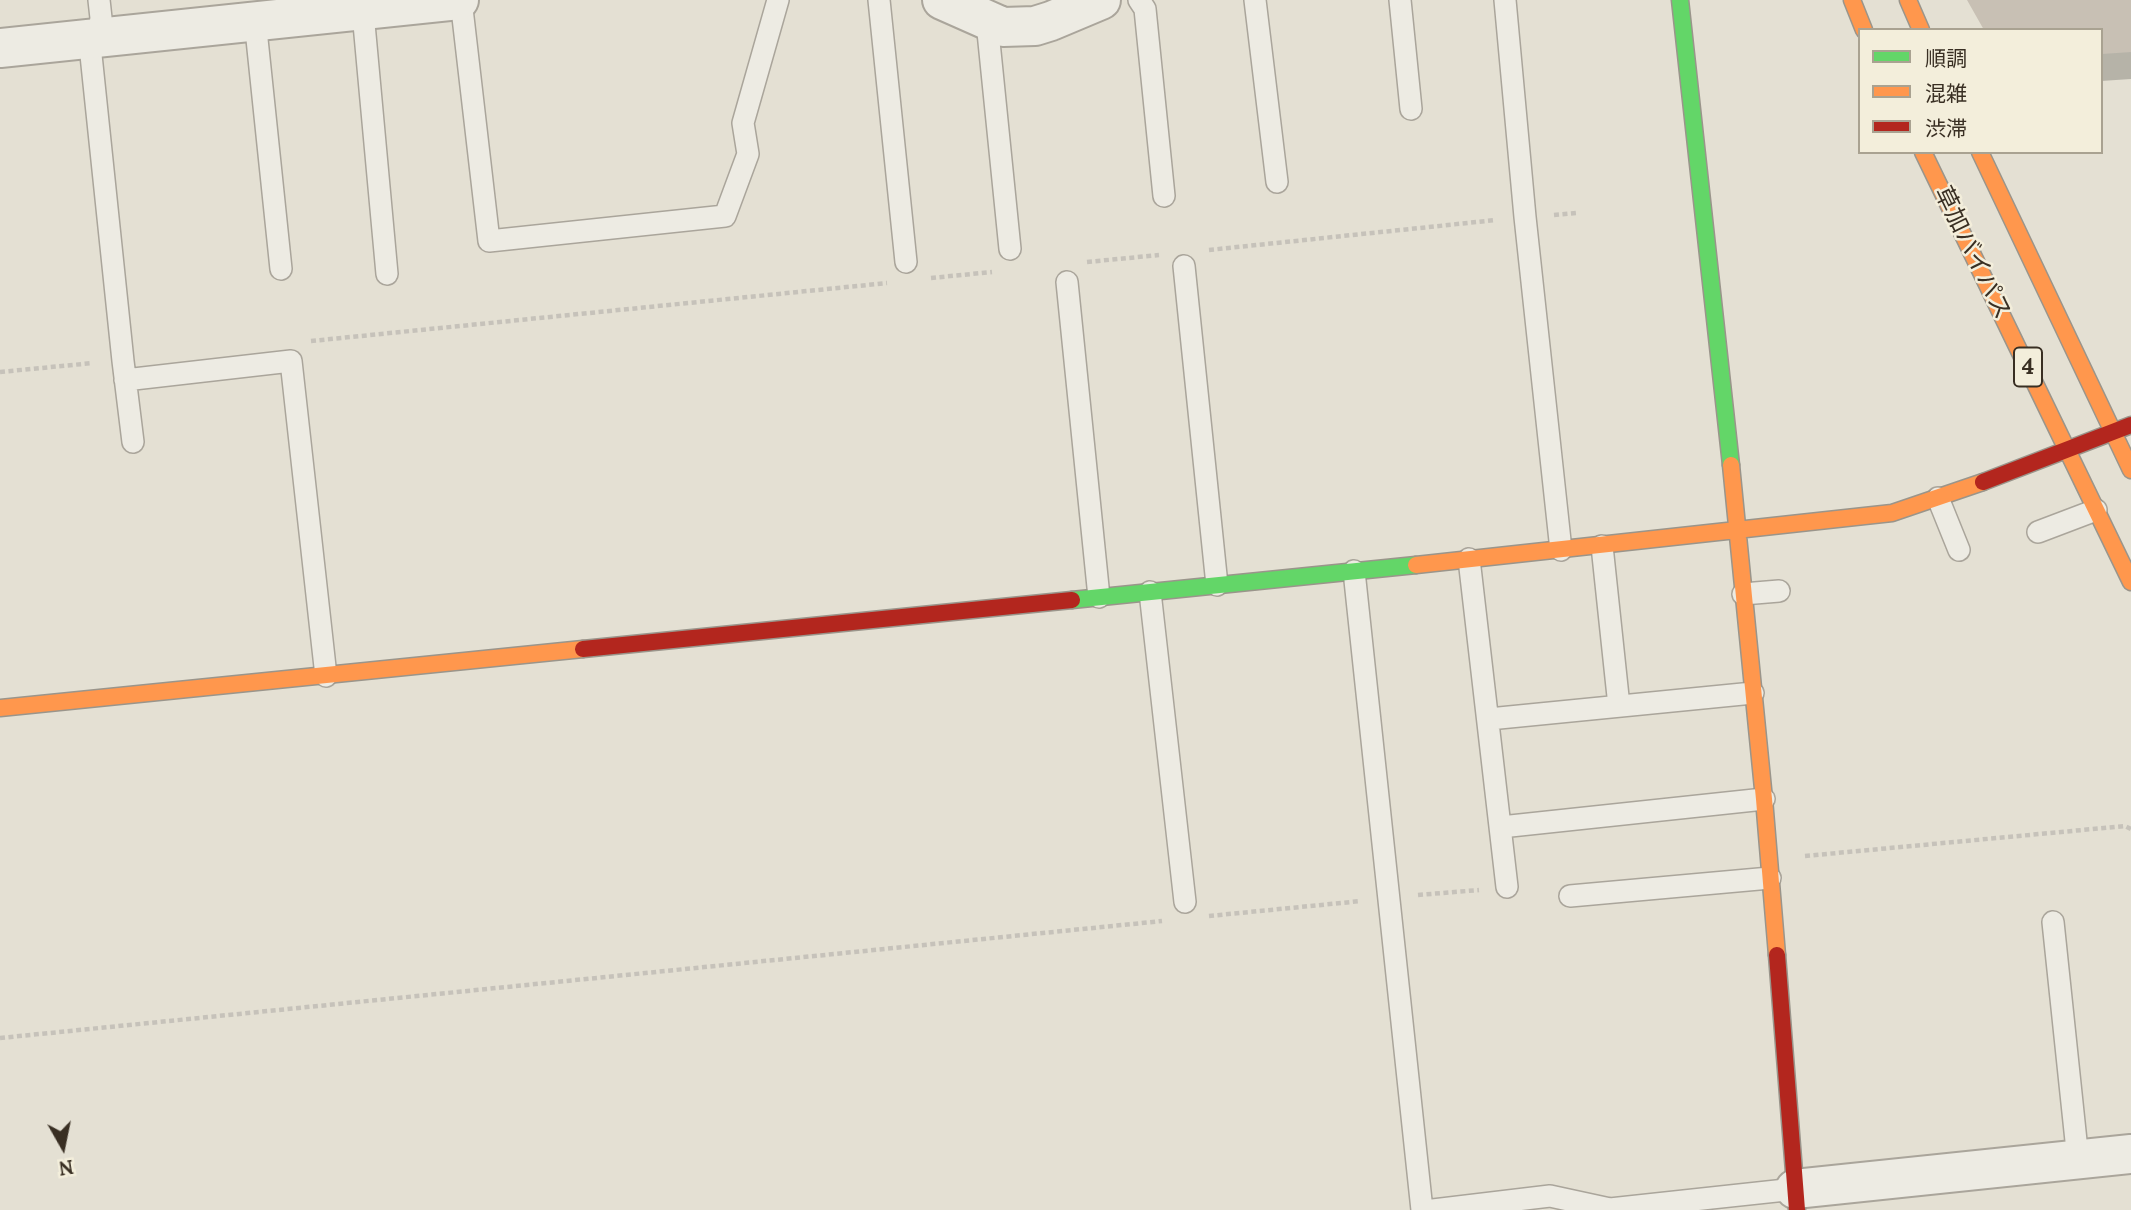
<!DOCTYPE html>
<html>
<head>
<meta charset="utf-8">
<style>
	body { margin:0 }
	#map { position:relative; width:2131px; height:1210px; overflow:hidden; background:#e4e0d3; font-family:Lora,"Noto Sans JP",serif }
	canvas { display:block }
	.legend { position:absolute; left:1858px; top:28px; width:245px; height:126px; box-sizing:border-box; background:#f3eedb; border:2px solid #a9a291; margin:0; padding:9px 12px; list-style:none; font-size:21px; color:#392f23 }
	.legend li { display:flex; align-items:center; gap:14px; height:35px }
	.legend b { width:35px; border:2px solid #a9a291 }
	.north { position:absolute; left:28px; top:1112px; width:70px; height:70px; -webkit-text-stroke:5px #f3eedb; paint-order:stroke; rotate:171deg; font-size:19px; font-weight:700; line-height:28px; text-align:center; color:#392f23 }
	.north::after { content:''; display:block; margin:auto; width:24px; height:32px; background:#392f23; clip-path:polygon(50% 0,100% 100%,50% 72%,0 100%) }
</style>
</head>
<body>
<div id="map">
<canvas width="2131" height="1210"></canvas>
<ul class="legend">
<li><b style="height:9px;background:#63d668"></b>順調</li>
<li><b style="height:9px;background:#ff974d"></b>混雑</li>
<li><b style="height:9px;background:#b3261e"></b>渋滞</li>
</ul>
<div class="north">N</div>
</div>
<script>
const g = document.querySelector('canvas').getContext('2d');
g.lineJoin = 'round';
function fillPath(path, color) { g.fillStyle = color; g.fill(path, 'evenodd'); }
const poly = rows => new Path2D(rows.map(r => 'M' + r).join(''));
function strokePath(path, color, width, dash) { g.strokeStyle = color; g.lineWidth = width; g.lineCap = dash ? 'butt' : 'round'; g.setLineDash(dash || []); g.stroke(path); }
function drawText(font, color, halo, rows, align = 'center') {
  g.font = font + ' Lora,"Noto Sans JP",serif'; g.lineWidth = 5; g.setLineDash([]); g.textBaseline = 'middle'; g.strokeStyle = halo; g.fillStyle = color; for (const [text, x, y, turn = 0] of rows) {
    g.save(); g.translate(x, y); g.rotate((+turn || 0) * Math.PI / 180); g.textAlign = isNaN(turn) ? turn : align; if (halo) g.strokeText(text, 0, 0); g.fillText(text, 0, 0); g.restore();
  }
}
const shadow = poly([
	[1969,0,2131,0,2131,79,2101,81,2101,30]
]);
const building = poly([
	[1967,0,2131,0,2131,52,2101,54,2101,30,1984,30]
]);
const path = poly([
	[1554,215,1576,213],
	[1209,250,1496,220],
	[1087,262,1159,255],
	[931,278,992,272],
	[311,341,887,283],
	[0,372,93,363],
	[1805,856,2125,826,2131,829],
	[1418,895,1479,890],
	[1209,916,1361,901],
	[0,1038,1162,921]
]);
const lane = poly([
	[99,0,101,18,98,37,91,55,123,361,133,442],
	[461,0,489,241,725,216,748,154,743,123,778,0],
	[879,0,906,262],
	[1139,0,1145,9,1164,196],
	[1255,0,1277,182],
	[1400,0,1411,109],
	[1505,0,1525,217,1561,550],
	[362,2,387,274],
	[255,20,281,269],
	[991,22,988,32,1010,249],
	[1184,266,1217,585],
	[1067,282,1099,597],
	[125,380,291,361,326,676],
	[1938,498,1959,550],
	[2038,532,2096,510],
	[1602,546,1619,706],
	[1469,559,1507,887],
	[1354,571,1422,1210],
	[1150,592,1185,902],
	[1743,594,1779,591],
	[1489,719,1753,693],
	[1501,827,1764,799],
	[1570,896,1770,878],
	[2053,922,2078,1160],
	[1433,1210,1550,1196,1610,1209,1795,1189]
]);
const street = poly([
	[942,0,1003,27,1035,26,1051,21,1101,0],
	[0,48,459,0],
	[1795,1189,2131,1154]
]);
const fast = poly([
	[1680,0,1731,465],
	[1072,600,1416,565]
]);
const slow = poly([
	[1852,0,1864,30],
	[1908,0,1921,30],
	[1923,152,2131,582],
	[1980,152,2131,470],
	[1731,465,1764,799,1777,955],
	[1416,565,1892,513,1983,482],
	[0,708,583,649]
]);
const jam = poly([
	[1983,482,2131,425],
	[583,649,1072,600],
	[1777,955,1797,1210]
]);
const shields = [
	[2028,367,28]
];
const shieldNames = [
	["4",2028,367]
];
const streetNames = [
	["草加バイパス",1972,253,64]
];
fillPath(shadow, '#0003');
fillPath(building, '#c8c0b4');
strokePath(lane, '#aaa59b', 24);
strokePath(street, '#aaa59b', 42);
strokePath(fast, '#9a958b', 19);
strokePath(slow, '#9a958b', 19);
strokePath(jam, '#9a958b', 19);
strokePath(path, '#c6c2ba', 4.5, [5, 3.5]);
strokePath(lane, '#edebe3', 21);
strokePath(street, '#edebe3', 38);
strokePath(fast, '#63d668', 16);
strokePath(slow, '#ff974d', 16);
strokePath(jam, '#b3261e', 16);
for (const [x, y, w] of shields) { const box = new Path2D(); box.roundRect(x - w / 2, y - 19.5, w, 39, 5); g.fillStyle = '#f3eedb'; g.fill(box); strokePath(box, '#392f23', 2); }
drawText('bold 23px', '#392f23', null, shieldNames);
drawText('24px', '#392f23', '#f3eedb', streetNames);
</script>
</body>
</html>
